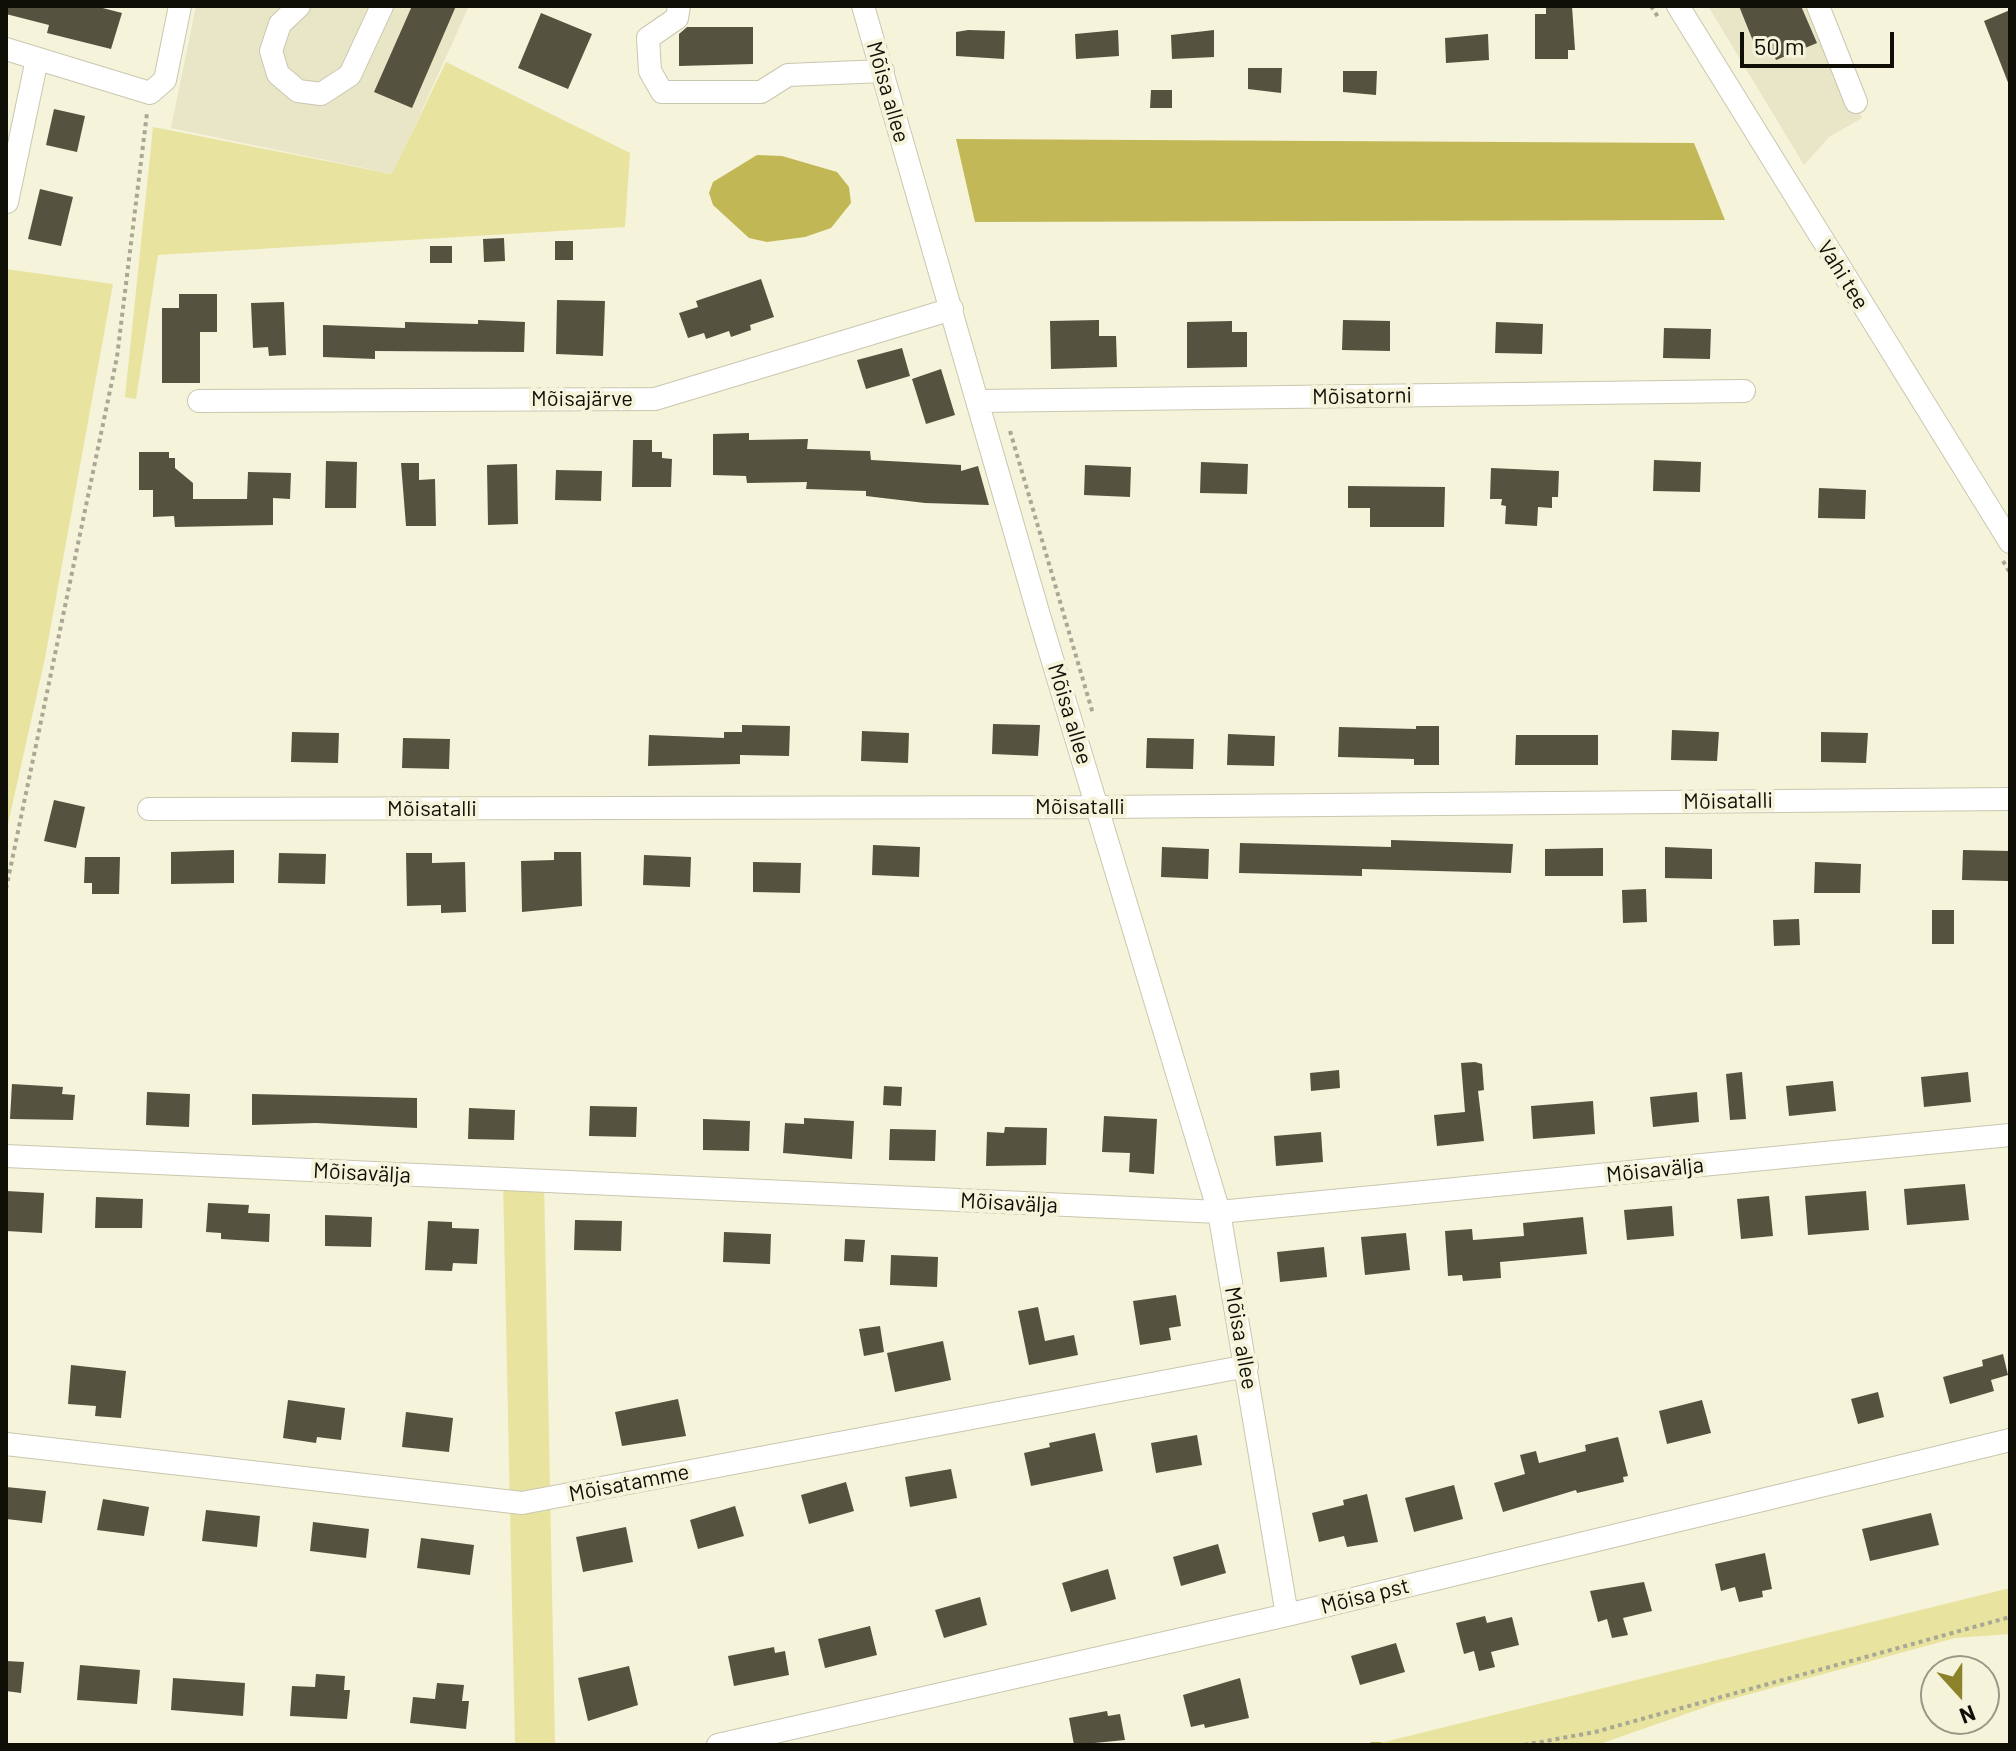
<!DOCTYPE html>
<html>
<head>
<meta charset="utf-8">
<style>
	body { margin:0 }
	#map { position:relative; width:2016px; height:1751px; overflow:hidden; background:#f5f3da; font-family:Barlow,sans-serif }
	canvas { display:block }
	.frame { position:absolute; inset:0; border:8px solid #100f07; pointer-events:none }
	.north { position:absolute; left:1920px; top:1655px; width:80px; height:80px; box-sizing:border-box; background:#f5f3da; border:2px solid #999886; border-radius:50%; rotate:159deg; font-size:22px; font-weight:700; line-height:32px; text-align:center; color:#100f07 }
	.north::after { content:''; display:block; margin:auto; width:28px; height:36px; background:#8b822a; clip-path:polygon(50% 0,100% 100%,50% 72%,0 100%) }
	.scale { position:absolute; left:1740px; top:32px; width:154px; height:36px; box-sizing:border-box; border:4px solid #100f07; border-top:0; padding-left:10px; font-size:24px; line-height:28px; white-space:nowrap; color:#100f07; -webkit-text-stroke:6px #f5f3da; paint-order:stroke }
</style>
</head>
<body>
<div id="map">
<canvas width="2016" height="1751"></canvas>
<div class="frame"></div>
<div class="north">N</div>
<div class="scale">50 m</div>
</div>
<script>
const g = document.querySelector('canvas').getContext('2d');
g.lineJoin = 'round';
function fillPath(path, color) { g.fillStyle = color; g.fill(path, 'evenodd'); }
const poly = rows => new Path2D(rows.map(r => 'M' + r).join(''));
function strokePath(path, color, width, dash) { g.strokeStyle = color; g.lineWidth = width; g.lineCap = dash ? 'butt' : 'round'; g.setLineDash(dash || []); g.stroke(path); }
function drawText(font, color, halo, rows, align = 'center') {
  g.font = font + ' Barlow,sans-serif'; g.lineWidth = 8; g.setLineDash([]); g.textBaseline = 'middle'; g.strokeStyle = halo; g.fillStyle = color; for (const [text, x, y, turn = 0] of rows) {
    g.save(); g.translate(x, y); g.rotate((+turn || 0) * Math.PI / 180); g.textAlign = isNaN(turn) ? turn : align; if (halo) g.strokeText(text, 0, 0); g.fillText(text, 0, 0); g.restore();
  }
}
const built = poly([
	[196,6,469,6,393,174,171,128],
	[1708,6,1820,6,1862,118,1829,137,1804,165]
]);
const green = poly([
	[446,62,630,153,625,227,158,255,136,399,125,397,153,127,392,174],
	[6,269,113,284,45,658,6,833],
	[503,1180,544,1181,555,1745,515,1745],
	[2010,1588,2010,1634,1955,1638,1717,1703,1597,1745,1372,1745]
]);
const forest = poly([
	[956,139,1694,143,1725,220,975,222]
]);
const water = poly([
	[757,155,782,156,837,172,849,187,851,203,831,228,805,237,767,242,749,238,713,205,709,193,713,182]
]);
const stream = poly([
	[1372,1745,1380,1745]
]);
const building = poly([
	[6,6,95,6,122,13,111,49,47,33,49,25,6,14],
	[412,6,456,6,412,108,374,92],
	[1546,6,1572,6,1575,50,1568,50,1568,59,1535,59,1535,14,1546,14],
	[1739,6,1801,6,1817,43,1776,60,1772,50,1759,56],
	[2010,10,2010,84,2009,85,1984,21],
	[541,13,592,34,568,89,518,68],
	[687,27,753,27,753,64,679,66,679,34],
	[968,30,1005,31,1004,59,956,56,956,32],
	[1118,30,1119,56,1076,59,1075,34],
	[1214,30,1214,57,1172,59,1171,35],
	[1488,34,1489,60,1446,63,1445,38],
	[1248,68,1282,68,1281,93,1248,89],
	[1343,71,1377,71,1376,95,1343,92],
	[1151,90,1172,90,1172,108,1150,108],
	[54,109,85,116,77,152,46,145],
	[40,189,73,197,61,246,28,239],
	[504,238,505,261,484,262,483,239],
	[555,241,573,241,573,260,555,260],
	[430,246,452,246,452,263,430,263],
	[761,279,774,317,750,325,751,330,731,337,729,331,706,339,704,333,688,338,679,313,698,307,696,301],
	[179,294,217,294,217,332,200,332,200,383,162,383,162,308,179,308],
	[557,300,605,301,603,356,556,354],
	[284,302,286,355,269,356,268,347,253,348,251,303],
	[478,320,525,322,524,352,375,351,375,359,323,357,323,325,405,328,405,322,478,324],
	[1099,320,1099,336,1116,336,1117,367,1051,369,1050,321],
	[1343,320,1390,321,1390,351,1342,350],
	[1232,321,1232,332,1247,332,1247,367,1187,368,1187,322],
	[1496,322,1543,324,1542,354,1495,353],
	[1664,328,1711,329,1710,359,1663,358],
	[902,348,910,376,866,389,857,360],
	[941,369,955,415,926,424,912,379],
	[749,433,749,440,808,439,807,449,870,451,871,460,961,465,961,471,978,466,989,505,925,503,866,496,866,491,806,489,807,482,747,483,746,476,713,475,713,434],
	[633,440,652,440,652,452,662,452,662,458,672,459,671,487,632,487],
	[139,452,169,452,169,458,175,458,175,468,193,483,193,499,247,499,248,472,291,473,290,499,273,498,273,525,175,527,174,516,153,517,153,490,139,490],
	[1654,460,1701,462,1700,492,1653,491],
	[326,461,357,462,356,508,325,508],
	[1201,462,1248,464,1247,494,1200,493],
	[401,463,419,463,419,480,435,479,436,526,406,526],
	[517,464,518,524,488,525,487,465],
	[1085,465,1131,467,1130,497,1084,495],
	[1491,468,1559,471,1558,497,1552,497,1552,508,1538,507,1537,526,1505,524,1506,506,1501,505,1502,499,1490,499],
	[556,470,602,471,601,501,555,500],
	[1348,486,1445,487,1444,527,1370,527,1370,508,1348,508],
	[1819,488,1866,490,1865,519,1818,518],
	[993,724,1040,725,1038,756,992,754],
	[742,725,790,726,789,756,740,755,740,764,648,766,649,735,724,738,724,732,742,732],
	[1416,726,1439,726,1439,765,1414,765,1414,759,1338,757,1339,727,1416,729],
	[1672,730,1719,732,1717,761,1671,760],
	[862,731,909,733,908,763,861,761],
	[292,732,339,733,338,763,291,762],
	[1821,732,1868,733,1866,763,1821,762],
	[1228,734,1275,736,1274,766,1227,765],
	[1516,735,1598,735,1598,765,1515,765],
	[403,738,450,739,449,769,402,768],
	[1147,738,1194,739,1193,769,1146,768],
	[54,800,85,807,76,848,44,841],
	[1391,840,1513,844,1511,873,1362,869,1362,876,1239,873,1240,843,1391,847],
	[873,845,920,847,919,877,872,875],
	[1162,847,1209,849,1208,879,1161,877],
	[1665,847,1712,849,1712,879,1665,878],
	[1603,848,1603,876,1545,876,1545,849],
	[234,850,234,883,171,884,171,852],
	[1963,850,2010,851,2008,881,1962,880],
	[554,852,581,852,582,906,522,912,521,861,554,860],
	[279,853,326,854,325,884,278,883],
	[406,853,432,853,432,863,465,862,466,912,441,913,441,905,407,906],
	[644,855,691,857,690,887,643,885],
	[85,857,120,857,119,894,92,894,92,883,84,883],
	[753,862,801,863,800,893,753,892],
	[1815,862,1861,864,1860,893,1814,893],
	[1646,889,1647,922,1623,923,1622,890],
	[1932,910,1954,910,1954,944,1932,944],
	[1799,919,1800,945,1774,946,1773,920],
	[1475,1062,1482,1064,1484,1090,1478,1091,1484,1141,1437,1146,1434,1115,1465,1112,1461,1063],
	[1339,1070,1340,1088,1311,1091,1310,1073],
	[1742,1072,1746,1119,1730,1120,1726,1074],
	[1968,1072,1971,1102,1924,1107,1921,1077],
	[1833,1081,1836,1111,1789,1116,1786,1086],
	[12,1084,63,1087,62,1094,75,1095,73,1120,10,1119],
	[884,1086,902,1087,901,1106,883,1105],
	[147,1092,190,1094,189,1127,146,1125],
	[1697,1092,1699,1122,1653,1127,1650,1097],
	[252,1094,417,1098,417,1128,316,1123,252,1125],
	[1593,1101,1595,1134,1533,1139,1531,1106],
	[590,1106,637,1107,636,1137,589,1136],
	[469,1108,515,1110,514,1140,468,1139],
	[1104,1116,1157,1119,1154,1174,1129,1172,1130,1153,1102,1152],
	[804,1118,854,1121,852,1159,783,1153,785,1123,804,1124],
	[703,1119,750,1121,749,1151,703,1150],
	[1005,1127,1047,1128,1046,1165,986,1166,987,1132,1004,1133],
	[890,1129,936,1130,935,1161,889,1160],
	[1321,1132,1323,1162,1276,1166,1274,1136],
	[1965,1184,1969,1220,1907,1225,1904,1189],
	[6,1191,44,1193,42,1233,6,1231],
	[1866,1191,1869,1230,1808,1235,1805,1196],
	[1769,1196,1773,1236,1741,1239,1737,1199],
	[96,1197,143,1199,142,1228,95,1228],
	[208,1203,249,1205,248,1213,270,1214,269,1242,221,1239,221,1233,206,1232],
	[1672,1206,1674,1236,1627,1240,1624,1210],
	[325,1215,372,1217,371,1247,325,1246],
	[1583,1217,1587,1254,1500,1262,1501,1278,1463,1281,1462,1275,1448,1276,1445,1231,1472,1229,1473,1240,1524,1236,1523,1223],
	[575,1220,622,1221,621,1251,574,1250],
	[428,1221,452,1222,452,1228,479,1229,477,1264,453,1263,452,1271,425,1270],
	[724,1232,771,1234,770,1264,723,1262],
	[1406,1233,1410,1270,1365,1275,1361,1237],
	[845,1239,865,1240,863,1262,844,1261],
	[1324,1247,1327,1277,1280,1282,1277,1252],
	[891,1255,938,1257,937,1287,890,1285],
	[1176,1295,1181,1326,1169,1328,1171,1340,1140,1345,1133,1301],
	[1038,1307,1045,1341,1074,1335,1078,1355,1029,1365,1018,1311],
	[880,1326,884,1352,864,1356,859,1329],
	[943,1341,951,1380,895,1392,887,1353],
	[2003,1354,2008,1375,1991,1380,1994,1391,1950,1404,1943,1377,1983,1366,1982,1360],
	[71,1365,126,1371,121,1418,95,1416,96,1406,68,1404],
	[1878,1392,1884,1417,1858,1424,1851,1399],
	[678,1399,686,1436,622,1446,615,1412],
	[288,1400,345,1408,341,1440,317,1437,316,1443,283,1438],
	[1702,1400,1711,1433,1667,1444,1659,1411],
	[406,1412,453,1418,449,1452,402,1447],
	[1095,1433,1103,1471,1031,1486,1024,1453,1050,1447,1049,1443],
	[1197,1435,1202,1465,1156,1473,1151,1443],
	[1618,1437,1628,1476,1623,1477,1624,1482,1577,1493,1576,1490,1503,1512,1494,1483,1525,1474,1520,1455,1536,1451,1539,1463,1586,1451,1585,1445],
	[951,1469,957,1498,910,1507,905,1477],
	[846,1482,854,1511,809,1524,801,1495],
	[1454,1485,1463,1519,1414,1532,1405,1498],
	[6,1487,46,1491,42,1523,6,1519],
	[1367,1494,1378,1542,1347,1547,1344,1536,1319,1542,1312,1513,1344,1505,1343,1500],
	[103,1499,149,1507,144,1536,97,1530],
	[735,1506,744,1536,698,1549,690,1520],
	[206,1510,260,1516,257,1547,202,1541],
	[1931,1513,1939,1545,1870,1561,1862,1529],
	[313,1522,369,1529,366,1558,310,1551],
	[626,1527,633,1562,583,1572,576,1537],
	[421,1538,474,1545,470,1575,417,1568],
	[1218,1544,1226,1573,1181,1586,1173,1557],
	[1765,1553,1772,1589,1762,1591,1763,1597,1739,1602,1735,1587,1721,1591,1715,1564],
	[1108,1569,1116,1599,1071,1612,1062,1583],
	[1644,1582,1652,1611,1623,1618,1628,1635,1612,1638,1607,1619,1598,1622,1590,1591],
	[980,1597,987,1625,944,1638,935,1610],
	[1485,1616,1487,1623,1512,1617,1519,1645,1491,1652,1495,1667,1479,1671,1474,1651,1464,1654,1456,1623],
	[870,1626,877,1655,825,1668,818,1639],
	[1396,1643,1405,1672,1360,1685,1351,1656],
	[774,1647,775,1653,785,1651,789,1675,734,1686,728,1656],
	[6,1661,24,1662,21,1693,6,1691],
	[80,1665,140,1670,137,1704,77,1700],
	[629,1666,638,1705,588,1721,578,1678],
	[316,1674,345,1676,344,1690,350,1690,347,1719,290,1716,292,1686,315,1687],
	[173,1678,245,1683,243,1716,171,1710],
	[1240,1678,1249,1718,1205,1728,1204,1724,1191,1727,1183,1695],
	[437,1683,464,1685,462,1701,469,1701,466,1729,410,1723,413,1697,435,1699],
	[1107,1711,1108,1716,1120,1714,1125,1740,1074,1745,1069,1718]
]);
const path = poly([
	[1651,6,1658,17],
	[1010,431,1093,714],
	[2003,561,2010,573],
	[6,889,117,357,147,113],
	[1524,1745,1595,1732,2010,1617]
]);
const minor = poly([
	[299,6,280,24,271,51,278,74,298,91,321,94,350,75,382,6],
	[679,6,677,18,648,38,650,71,662,92,761,92,788,75,883,71],
	[863,6,1038,612,1219,1212,1287,1615],
	[1678,6,2010,542],
	[1818,6,1856,102],
	[6,49,150,93,165,80,180,6],
	[7,202,37,59],
	[199,401,655,399,952,309],
	[980,401,1744,391],
	[149,809,1099,807,2010,799],
	[6,1156,1219,1212,2010,1135],
	[6,1444,522,1503,1247,1366],
	[718,1745,1287,1615,2010,1440]
]);
const streetNames = [
	["Mõisa allee",888,92,74],
	["Vahi tee",1843,275,58],
	["Mõisatorni",1362,396,-1],
	["Mõisajärve",582,399],
	["Mõisa allee",1070,714,73],
	["Mõisatalli",1728,801,-1],
	["Mõisatalli",1080,807],
	["Mõisatalli",432,809],
	["Mõisavälja",1655,1170,-6],
	["Mõisavälja",362,1173,3],
	["Mõisavälja",1009,1203,3],
	["Mõisa allee",1241,1338,80],
	["Mõisatamme",629,1483,-11],
	["Mõisa pst",1365,1596,-14]
];
fillPath(built, '#e8e6c6');
fillPath(green, '#e9e3a0');
fillPath(forest, '#c2b857');
fillPath(water, '#c1b755');
strokePath(stream, '#c1b755', 6);
fillPath(building, '#55533f');
strokePath(minor, '#c9c7af', 24);
strokePath(path, '#a9a894', 4, [4, 4]);
strokePath(minor, '#fff', 22);
drawText('22px', '#100f07', '#f5f3da', streetNames);
</script>
</body>
</html>
